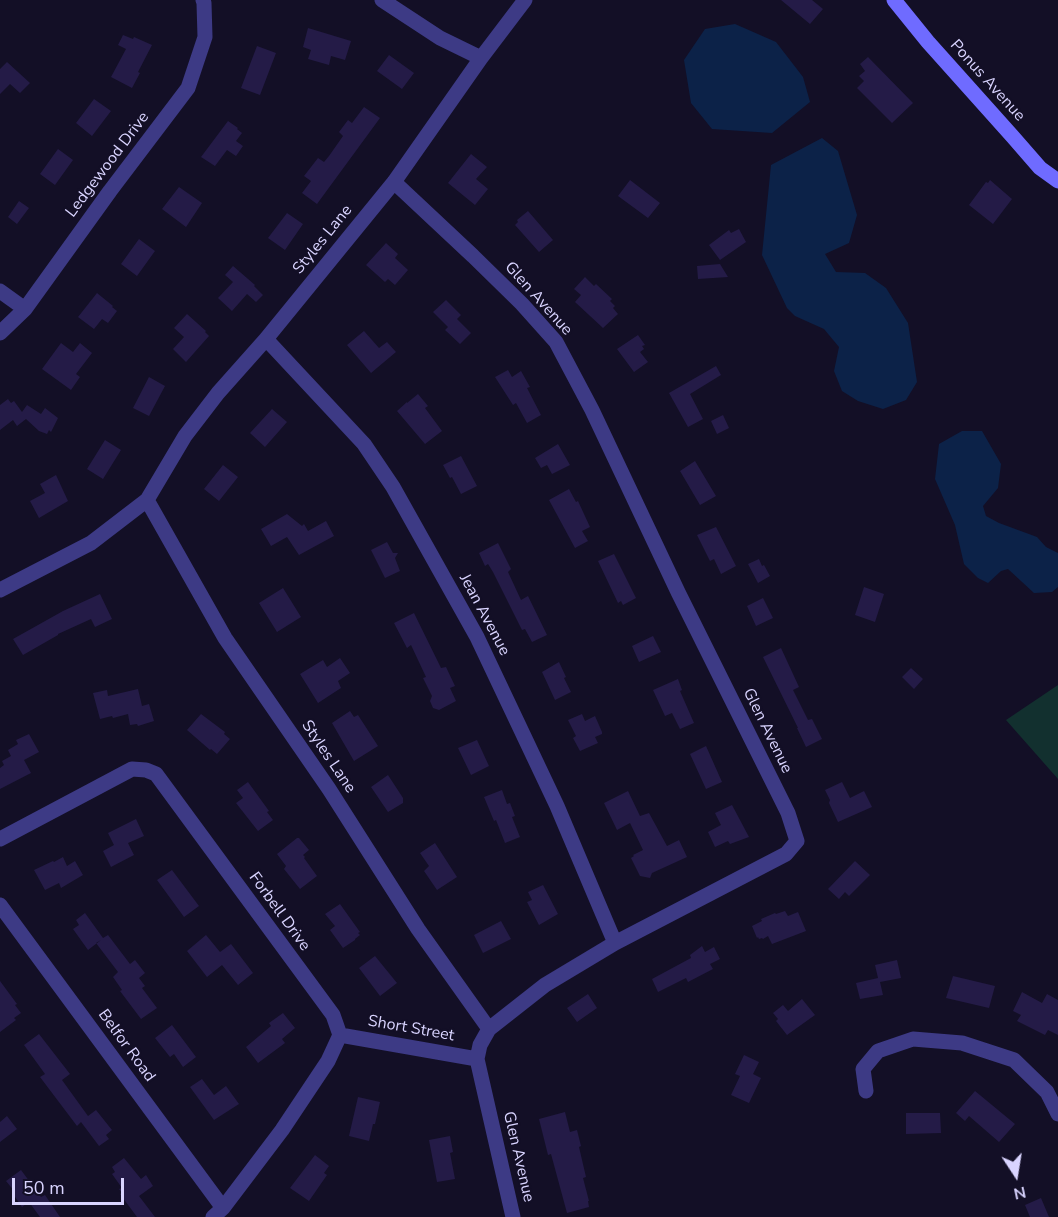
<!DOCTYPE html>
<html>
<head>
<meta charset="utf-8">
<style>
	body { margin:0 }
	#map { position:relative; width:1058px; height:1217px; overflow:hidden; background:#130f26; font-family:"Nunito Sans",sans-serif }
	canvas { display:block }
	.north { position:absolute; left:986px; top:1145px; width:60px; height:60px; -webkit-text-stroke:4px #130f26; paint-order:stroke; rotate:168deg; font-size:16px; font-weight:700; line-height:24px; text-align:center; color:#d9d4ff }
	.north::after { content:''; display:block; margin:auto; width:21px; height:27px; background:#d9d4ff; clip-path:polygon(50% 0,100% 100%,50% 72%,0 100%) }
	.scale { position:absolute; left:12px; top:1178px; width:112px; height:27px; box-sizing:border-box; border:3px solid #d9d4ff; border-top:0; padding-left:8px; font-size:18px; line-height:21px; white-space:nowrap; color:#d9d4ff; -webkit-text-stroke:4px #130f26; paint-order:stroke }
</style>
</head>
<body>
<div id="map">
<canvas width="1058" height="1217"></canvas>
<div class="north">N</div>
<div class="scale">50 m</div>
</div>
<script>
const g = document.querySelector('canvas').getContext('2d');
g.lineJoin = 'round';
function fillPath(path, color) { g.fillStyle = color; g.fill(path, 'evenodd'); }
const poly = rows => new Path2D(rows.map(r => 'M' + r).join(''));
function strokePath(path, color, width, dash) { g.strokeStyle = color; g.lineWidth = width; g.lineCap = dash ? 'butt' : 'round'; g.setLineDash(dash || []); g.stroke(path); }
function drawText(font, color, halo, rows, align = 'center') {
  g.font = font + ' "Nunito Sans",sans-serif'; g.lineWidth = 4.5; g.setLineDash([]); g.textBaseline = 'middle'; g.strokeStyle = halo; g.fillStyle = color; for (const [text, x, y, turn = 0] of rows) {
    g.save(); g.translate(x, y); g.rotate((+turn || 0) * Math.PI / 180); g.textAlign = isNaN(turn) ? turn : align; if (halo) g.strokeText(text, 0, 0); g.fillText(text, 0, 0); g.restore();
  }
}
const green = poly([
	[1058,685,1058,779,1006,720]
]);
const water = poly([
	[735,24,776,42,803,77,810,102,772,133,712,129,691,103,684,60,705,29],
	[822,138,838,151,857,215,849,243,825,254,836,272,865,273,886,288,908,323,917,382,906,400,883,409,858,401,842,391,834,371,839,347,824,329,795,316,787,308,762,255,771,165],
	[962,431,982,431,1001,464,998,488,983,506,986,516,999,523,1037,537,1046,547,1058,553,1058,587,1052,592,1034,593,1008,569,1001,571,988,583,978,578,964,564,955,525,935,479,939,444]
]);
const building = poly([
	[781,0,812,0,823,9,810,24],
	[308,28,351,41,345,60,331,56,329,65,308,59,311,50,303,47],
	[123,35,133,39,134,37,152,45,138,72,140,73,132,88,111,77,126,49,118,45],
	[257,46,276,53,260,95,241,88],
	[389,55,414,73,402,89,377,71],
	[868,57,913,103,892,123,857,88,864,81,859,76,865,71,860,64],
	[7,62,30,83,20,93,10,84,0,94,0,69],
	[94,99,111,111,92,136,76,123],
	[364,107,380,118,317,204,302,193,311,181,304,176,318,158,324,162,329,156,343,136,339,132,348,120,352,123],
	[228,121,238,128,237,129,242,133,236,141,243,146,236,156,227,150,215,166,201,157],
	[58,149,73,160,55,185,40,174],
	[471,154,487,167,476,179,488,189,475,205,448,183],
	[630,180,660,203,648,218,618,196],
	[990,180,1012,199,993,224,969,205,986,182,988,183],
	[179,187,202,203,186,227,162,209],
	[19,201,29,208,17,224,8,217],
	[528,211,553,240,539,252,515,225,518,222,517,220],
	[287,213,303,224,285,250,268,238],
	[739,229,746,242,720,260,709,245,729,230,731,233],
	[139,239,155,251,137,276,121,264],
	[386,243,398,254,395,258,408,270,395,285,388,279,385,282,366,265],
	[720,264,728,277,698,279,697,266],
	[233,266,255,285,254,286,263,295,256,302,247,294,232,311,218,298,233,282,225,275],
	[585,277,594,286,596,284,612,299,610,301,615,306,613,308,618,314,603,328,575,302,581,295,574,289],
	[97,293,113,306,112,307,117,311,108,323,102,319,94,329,78,317],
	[446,300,461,315,457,319,471,333,460,344,445,330,448,327,433,312],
	[187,314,206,331,205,332,209,336,186,362,173,349,184,337,174,328],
	[364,331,379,348,387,342,396,352,371,373,347,345],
	[638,335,645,345,642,346,644,349,640,352,648,362,634,372,617,349],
	[61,343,73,352,80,343,92,353,76,374,80,377,71,390,42,369],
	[716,366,721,375,690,394,703,419,688,427,669,393],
	[508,370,512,377,521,371,530,387,527,388,541,415,527,423,516,403,513,405,495,377],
	[149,377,165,386,149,416,133,408],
	[418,394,428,406,425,408,442,431,425,444,397,411,407,402,407,403],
	[8,399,11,403,14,401,22,412,27,405,41,414,45,408,58,418,51,432,49,430,47,434,39,431,26,419,17,426,13,420,0,430,0,405],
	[272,409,287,422,265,447,250,433],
	[723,415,729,428,717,434,711,421],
	[105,440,121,450,103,479,87,469],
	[558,444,570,465,552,474,547,465,541,468,535,458],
	[461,456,477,486,461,494,452,477,450,478,443,465],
	[695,461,716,496,700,505,680,471],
	[223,465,238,477,219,501,204,489],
	[56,475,68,501,39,518,30,501,45,493,40,484],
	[569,489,576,502,578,501,590,527,582,531,588,541,575,548,549,500],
	[287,514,302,526,304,524,308,531,326,521,334,536,299,555,287,537,271,546,261,529],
	[716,527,736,566,721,574,714,559,710,561,697,535],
	[387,542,393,553,398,553,395,558,400,571,385,578,371,550],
	[498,543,511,569,508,572,521,600,528,596,547,635,532,642,525,629,522,630,493,572,488,564,485,566,479,553],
	[614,554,636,598,623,605,621,601,618,603,598,561],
	[759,559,762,566,764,565,770,576,758,583,748,564],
	[864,587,884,594,875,622,855,615],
	[283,588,301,617,277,632,259,603],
	[100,594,112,619,95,627,91,619,58,634,58,635,23,655,13,639,63,611],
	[763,598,773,618,756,626,747,606],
	[414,613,441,668,446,667,455,686,450,688,456,701,439,710,433,708,430,701,432,696,423,678,426,677,411,645,407,648,394,623],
	[653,636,661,652,639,662,632,646],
	[781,648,799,687,793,690,808,720,812,719,822,739,806,747,797,728,798,728,763,657],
	[340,658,350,673,338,681,341,688,318,703,300,674,323,660,327,667],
	[559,662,566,677,564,678,571,692,555,700,542,672],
	[911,668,923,679,914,689,902,677],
	[678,679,682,690,680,691,694,723,680,729,672,713,665,716,653,690],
	[138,689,142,706,149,704,154,721,138,726,137,724,130,725,128,714,113,718,112,716,100,719,93,693,107,690,108,696],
	[350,711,354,717,358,715,378,746,354,761,332,723],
	[201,714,225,732,224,734,230,739,217,754,211,749,210,750,187,730],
	[582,714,585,721,595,716,602,732,602,734,595,737,598,743,580,751,573,738,576,736,568,720],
	[29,734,39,752,24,760,31,773,0,789,0,768,4,765,2,761,11,756,8,750,18,744,16,740],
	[477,740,489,766,471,775,458,748],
	[706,746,722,782,706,789,690,754],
	[388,775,403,798,403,803,388,812,371,787],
	[248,782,269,811,267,812,273,820,258,831,236,803,243,798,237,790],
	[842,782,850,798,864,791,872,807,838,822,829,803,830,800,825,790],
	[502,790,507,804,510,803,515,816,512,817,520,837,505,843,496,820,494,821,484,797],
	[628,791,640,816,649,813,667,846,679,840,687,857,652,873,650,878,640,876,631,858,634,856,633,855,643,850,630,823,617,830,604,803],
	[732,805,749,837,730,844,728,841,715,847,708,832,721,825,715,813],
	[136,819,144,836,128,843,134,855,111,867,103,851,114,845,108,833],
	[297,838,299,838,309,850,303,855,305,857,304,858,317,876,300,889,284,869,286,866,277,854],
	[435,843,457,877,437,890,424,871,429,866,420,853],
	[63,857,67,866,75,861,83,875,61,888,59,883,45,890,34,870,53,861,54,862],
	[855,861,870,875,849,896,845,892,839,899,828,889],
	[172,870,199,906,184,917,157,880],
	[543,885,558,914,539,925,527,902,532,900,528,892],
	[340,904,360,932,358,933,360,935,355,939,355,940,343,948,330,930,335,926,325,914],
	[785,911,788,916,798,912,806,931,772,944,768,936,763,939,762,938,759,939,758,937,757,938,752,926,762,921,761,919,775,913,776,914],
	[85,913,103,938,108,935,130,964,135,960,145,973,139,978,145,986,142,988,157,1008,141,1019,120,991,122,990,113,977,118,972,96,943,101,940,88,950,73,929,79,925,76,920],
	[501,921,511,939,483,953,474,935],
	[206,935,220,952,231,944,253,973,238,985,222,965,207,977,187,951],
	[702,946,705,952,714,947,720,959,710,964,713,969,688,982,686,978,658,992,652,979,691,958,690,955],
	[375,956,397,983,380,996,359,968],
	[897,960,901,978,880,982,883,995,860,999,856,983,878,978,875,965],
	[953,976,995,986,989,1008,946,998],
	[0,981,17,1004,15,1005,21,1013,14,1018,16,1020,0,1032],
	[1022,992,1042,1003,1047,994,1058,1000,1058,1035,1048,1030,1045,1035,1017,1021,1021,1015,1013,1011],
	[588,994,597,1008,577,1022,567,1008],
	[802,999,815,1015,787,1035,776,1021,778,1019,773,1013,783,1005,788,1011],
	[283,1013,295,1028,282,1039,285,1043,258,1063,246,1047,271,1026,269,1023],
	[172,1025,196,1057,183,1067,174,1054,170,1057,155,1038],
	[39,1034,70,1074,62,1080,88,1116,96,1110,112,1130,106,1135,109,1139,99,1146,81,1122,77,1126,40,1077,45,1074,24,1045],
	[744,1055,759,1062,753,1074,761,1078,749,1103,731,1095,740,1076,735,1074],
	[202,1079,214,1095,226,1086,239,1104,214,1120,190,1087],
	[975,1091,1015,1124,999,1142,969,1116,965,1121,956,1113],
	[358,1097,380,1102,375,1124,373,1124,369,1141,349,1136],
	[565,1112,570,1132,577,1130,581,1146,579,1147,586,1177,583,1178,589,1201,588,1201,589,1207,567,1213,551,1154,548,1155,539,1119],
	[906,1113,940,1113,941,1133,906,1134],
	[7,1116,17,1129,0,1142,0,1122],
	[450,1136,453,1152,450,1153,455,1179,437,1182,429,1140],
	[315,1155,329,1166,324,1173,327,1175,309,1201,290,1188],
	[124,1158,141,1179,146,1175,153,1186,139,1196,155,1217,137,1217,120,1194,122,1193,119,1189,122,1188,112,1174,115,1172,112,1167],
	[21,1170,41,1197,45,1195,60,1217,40,1217,29,1202,22,1207,13,1194,15,1192,6,1181],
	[1041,1198,1049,1217,1030,1217,1025,1205]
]);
const street = poly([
	[382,0,440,38,481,58],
	[394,182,473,256,522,304,556,342,592,410,678,592,788,813,797,841,786,854,615,943,545,985,489,1029,480,1045,477,1059,513,1217],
	[0,291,25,309],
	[0,333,25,309,110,191,188,88,205,37,204,3,203,0],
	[266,339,364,444,393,487,477,637,557,806,615,943],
	[147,500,225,638,329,789,418,929,489,1029],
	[0,590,91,543,147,500,185,436,218,393,266,339,394,182,481,58,525,0],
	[0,839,132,769,146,770,156,774,333,1015,340,1035,328,1061,282,1130,223,1208,213,1217],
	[0,905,223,1208],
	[340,1035,477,1059],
	[866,1091,863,1069,878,1051,913,1039,962,1043,1014,1060,1047,1092,1058,1114]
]);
const secondary = poly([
	[894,0,928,42,1013,137,1040,168,1058,181]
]);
const streetNames = [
	["Ponus Avenue",987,81,48],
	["Ledgewood Drive",108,165,-53],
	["Styles Lane",323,240,-51],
	["Glen Avenue",538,299,48],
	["Jean Avenue",484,615,62],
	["Glen Avenue",767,731,64],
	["Styles Lane",328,757,56],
	["Forbell Drive",279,912,54],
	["Short Street",411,1029,10],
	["Belfor Road",126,1046,54],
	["Glen Avenue",518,1157,77]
];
fillPath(green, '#12302f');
fillPath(water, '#0c2248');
fillPath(building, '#241b47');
strokePath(street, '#3d3a85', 15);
strokePath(secondary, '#6f6bff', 15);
drawText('16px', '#d9d4ff', '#130f26', streetNames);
</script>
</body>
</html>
